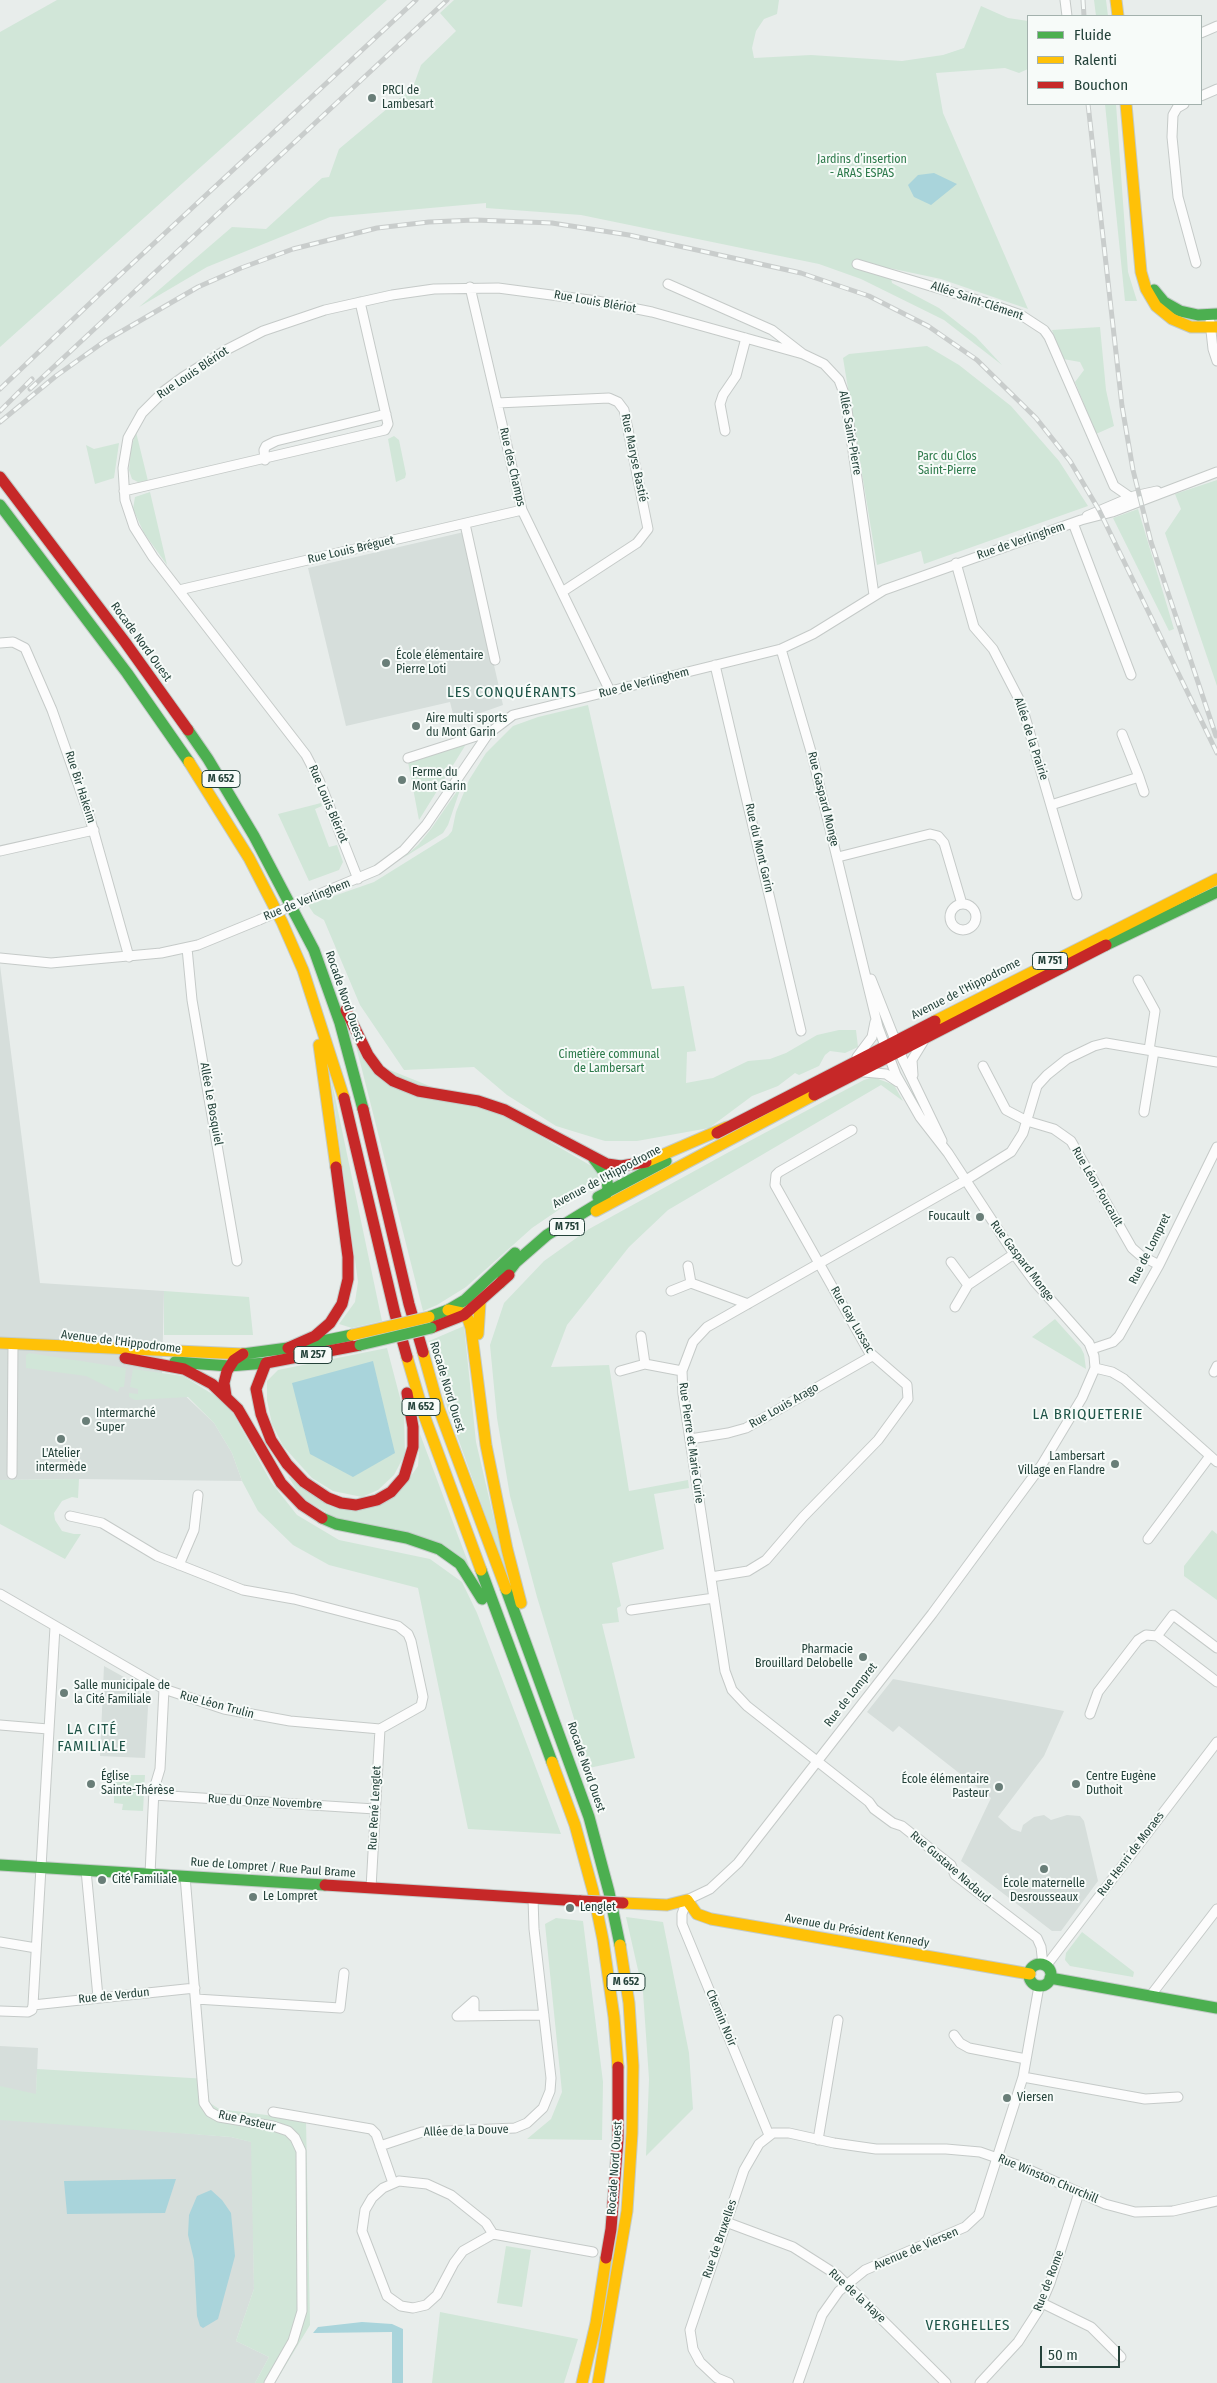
<!DOCTYPE html>
<html>
<head>
<meta charset="utf-8">
<style>
	body { margin:0 }
	#map { position:relative; width:1217px; height:2383px; overflow:hidden; background:#e8edeb; font-family:"Fira Sans Condensed",sans-serif }
	canvas { display:block }
	.legend { position:absolute; left:1027px; top:15px; width:175px; height:90px; box-sizing:border-box; background:#f7fbf9; border:1px solid #a3b1ad; margin:0; padding:6px 9px; list-style:none; font-size:15px; color:#24423a }
	.legend li { display:flex; align-items:center; gap:10px; height:25px }
	.legend b { width:25px; border:1px solid #a3b1ad }
	.scale { position:absolute; left:1040px; top:2346px; width:80px; height:22px; box-sizing:border-box; border:2px solid #24423a; border-top:0; padding-left:6px; font-size:15px; line-height:18px; white-space:nowrap; color:#24423a; -webkit-text-stroke:4px #f7fbf9; paint-order:stroke }
</style>
</head>
<body>
<div id="map">
<canvas width="1217" height="2383"></canvas>
<ul class="legend">
<li><b style="height:6px;background:#4caf50"></b>Fluide</li>
<li><b style="height:6px;background:#ffc107"></b>Ralenti</li>
<li><b style="height:6px;background:#c62828"></b>Bouchon</li>
</ul>
<div class="scale">50 m</div>
</div>
<script>
const g = document.querySelector('canvas').getContext('2d');
g.lineJoin = 'round';
function fillPath(path, color) { g.fillStyle = color; g.fill(path, 'evenodd'); }
const poly = rows => new Path2D(rows.map(r => 'M' + r).join(''));
function strokePath(path, color, width, dash) { g.strokeStyle = color; g.lineWidth = width; g.lineCap = dash ? 'butt' : 'round'; g.setLineDash(dash || []); g.stroke(path); }
function drawText(font, color, halo, rows, align = 'center') {
  g.font = font + ' "Fira Sans Condensed",sans-serif'; g.lineWidth = 4; g.setLineDash([]); g.textBaseline = 'middle'; g.strokeStyle = halo; g.fillStyle = color; for (const [text, x, y, turn = 0] of rows) {
    g.save(); g.translate(x, y); g.rotate((+turn || 0) * Math.PI / 180); g.textAlign = isNaN(turn) ? turn : align; if (halo) g.strokeText(text, 0, 0); g.fillText(text, 0, 0); g.restore();
  }
}
const built = poly([
	[464,532,503,705,455,722,450,702,346,726,308,568],
	[0,965,40,1283,164,1291,162,1374,214,1423,232,1453,242,1481,79,1479,0,1480],
	[104,1666,149,1691,145,1758,100,1756],
	[893,1679,1064,1711,1044,1756,998,1817,1012,1829,1021,1832,1023,1825,1034,1817,1044,1815,1051,1820,1067,1815,1080,1816,1084,1821,1098,1881,1061,1931,1052,1931,961,1861,991,1798,899,1726,893,1732,867,1712],
	[0,2046,38,2048,35,2121,231,2137,252,2142,254,2289,236,2341,269,2357,255,2383,0,2383]
]);
const green = poly([
	[57,0,387,0,0,347,0,32],
	[454,0,779,0,777,14,764,19,756,31,752,48,754,58,811,55,902,61,943,55,964,48,981,6,1008,18,1028,21,1028,69,1019,73,1005,68,936,73,943,113,1028,309,941,279,889,268,892,283,939,308,976,337,1002,365,944,320,861,279,819,264,581,215,486,208,486,203,330,217,207,267,139,307,232,227,266,229,322,178,329,177,339,149,413,87,421,65,456,31,440,13],
	[1094,0,1106,0,1108,16,1096,16],
	[1105,104,1116,104,1128,272,1137,301,1125,301],
	[1100,327,1106,390,1114,426,1096,434,1075,382,1084,370,1080,362,1063,359,1052,330],
	[927,346,959,365,1011,406,1059,461,1088,506,924,564,921,551,877,565,843,358,849,354],
	[136,432,148,481,138,482,132,479,129,470,131,448],
	[394,436,399,440,406,474,405,478,396,482,388,439],
	[119,443,114,478,95,484,86,445,94,449],
	[1217,480,1217,686,1165,533,1181,509,1175,494],
	[150,492,167,565,144,533,133,509,135,497],
	[1138,509,1174,629,1169,631,1113,518],
	[588,705,652,989,684,986,696,1051,687,1052,686,1083,713,1078,748,1061,770,1059,786,1053,817,1035,839,1030,856,1030,858,1047,845,1053,830,1051,825,1055,819,1066,799,1075,795,1073,778,1086,752,1096,709,1128,637,1141,605,1141,556,1126,507,1095,474,1067,404,1070,360,1005,324,920,314,914,308,905,374,882,448,836,452,831,456,812,469,780,486,753,513,726,538,717],
	[468,741,419,820,408,762],
	[462,784,448,825,443,833,403,858,418,845,431,829],
	[321,803,322,806,315,809,329,847,337,845,343,862,339,870,309,881,278,814],
	[355,1042,365,1060,509,1118,600,1171,601,1181,532,1228,466,1287,437,1305,423,1311],
	[330,1073,382,1321,352,1328,339,1324,355,1302,358,1282],
	[873,1077,894,1085,903,1101,881,1085,668,1210,629,1247,567,1325,551,1367,609,1365,629,1491,688,1480,689,1488,654,1494,664,1549,612,1563,621,1606,617,1608,619,1622,602,1624,635,1758,589,1768,537,1597,510,1496,497,1418,490,1345,504,1303,544,1261,589,1229,729,1152,864,1080],
	[164,1291,249,1297,253,1335,164,1335],
	[1055,1319,1081,1348,1084,1354,1086,1369,1032,1337],
	[464,1326,476,1442,508,1579,448,1410,429,1341],
	[387,1348,404,1413,405,1454,394,1475,378,1490,362,1497,333,1491,312,1478,283,1446,272,1424,267,1400,267,1381,278,1370],
	[29,1353,126,1368,124,1387,120,1387,118,1392,86,1376,26,1368,26,1355],
	[133,1369,183,1376,222,1400,234,1415,271,1482,297,1515,339,1540,430,1559,462,1582,477,1613,561,1834,468,1829,418,1588,329,1565,293,1545,258,1511,242,1481,232,1453,214,1423,188,1397,135,1400,129,1397,129,1393,138,1394,138,1389,130,1387],
	[420,1434,469,1565,346,1524,301,1497,288,1476,342,1509,401,1490,418,1466],
	[79,1479,78,1498,72,1497,62,1501,54,1513,55,1520,62,1531,74,1534,81,1534,65,1559,0,1524,0,1480],
	[1212,1530,1217,1534,1217,1600,1184,1576,1184,1566],
	[130,1775,145,1775,143,1811,122,1810,123,1804,114,1803,114,1781,129,1782],
	[626,1917,663,1922,689,2053,693,2109,646,2156,649,2079,643,1992],
	[556,1918,583,1921,603,2082,602,2140,527,2139,551,2119,562,2092,545,1924],
	[1082,1932,1134,1972,1133,1977,1070,1966,1065,1960,1066,1953],
	[37,2069,208,2079,208,2094,210,2103,219,2109,306,2120,310,2325,275,2383,255,2383,269,2357,236,2341,254,2289,251,2142,231,2137,0,2120,0,2086,36,2094],
	[506,2246,531,2250,522,2307,497,2303],
	[440,2312,578,2339,564,2383,432,2383]
]);
const water = poly([
	[934,173,957,184,931,205,914,197,908,185,918,175],
	[373,1361,395,1453,353,1477,310,1454,292,1383],
	[176,2179,165,2213,67,2214,64,2181],
	[211,2190,222,2200,231,2213,235,2256,218,2319,203,2328,200,2326,197,2316,194,2260,188,2235,189,2215,197,2196],
	[362,2322,392,2324,403,2329,403,2383,392,2383,392,2332,313,2333,318,2327]
]);
const street = poly([
	[1065,0,1067,16],
	[1201,33,1217,26],
	[1201,96,1217,89],
	[1184,104,1177,108,1173,115,1172,137,1178,197,1196,263],
	[857,264,984,302,1021,315,1044,330,1049,337,1114,486,1130,497],
	[668,284,772,330,803,354,824,364,839,380,845,396,874,595],
	[470,287,522,510,610,691],
	[1210,322,1213,349,1217,361],
	[497,403,609,398,618,402,624,410,648,529,637,543,562,592],
	[725,431,720,404,723,395,736,376,746,338],
	[265,460,264,450,266,446,276,441,386,414],
	[124,491,385,430,388,424,360,302],
	[1087,516,1134,496,1157,491],
	[1073,523,1131,675],
	[465,524,495,660],
	[956,563,974,627,993,649,1021,703,1077,895],
	[179,590,522,510],
	[0,643,13,642,25,648,52,710,89,815,129,957],
	[715,665,801,1031],
	[408,758,489,732],
	[1139,777,1144,792],
	[1051,805,1139,777,1122,734],
	[0,851,94,830],
	[838,857,930,834,938,836,944,843,962,904],
	[358,879,319,780,306,755,153,557,134,527,125,500,123,468,128,438,142,413,164,391,183,377,226,350,263,331,325,310,392,295,434,289,498,288,597,301,652,312,803,354],
	[310,898,377,870,404,850,426,825,488,734,513,715,781,649,813,634,884,590,1081,520,1112,512,1217,472],
	'950 917a13 13 0 1 1 26 0a13 13 0 1 1-26 0Z',
	[187,948,192,1000,237,1261],
	[0,958,51,963,161,953,198,945,259,920],
	[871,979,903,1060,942,1141],
	[1138,980,1155,1011,1149,1050],
	[857,1057,872,1037,875,1022],
	[983,1066,1006,1110,1027,1121,1054,1129,1071,1141,1132,1248,1140,1255,1159,1265],
	[864,1072,886,1074,898,1082],
	[913,1075,912,1060,923,1042],
	[1144,1112,1154,1051],
	[951,1262,968,1285,1014,1254],
	[688,1266,691,1283,748,1304],
	[671,1291,691,1283],
	[955,1307,968,1285],
	[641,1336,645,1364,682,1371],
	[1092,1349,1113,1342,1119,1336,1159,1265,1217,1147],
	[1095,1368,1112,1372,1124,1379,1217,1462],
	[620,1371,645,1364],
	[1214,1372,1217,1366],
	[690,1439,728,1433,746,1428,872,1356],
	[12,1474,13,1344],
	[1148,1539,1210,1456],
	[179,1565,194,1530,198,1495],
	[711,1577,748,1571,766,1560,803,1517,878,1440,908,1399,907,1385,869,1352,775,1185,776,1175,779,1172,852,1130],
	[0,1594,164,1689,224,1709,290,1721,380,1729,421,1706,423,1697,411,1641,408,1634,398,1626,294,1599,243,1590,157,1556,102,1523,70,1516],
	[631,1610,714,1598],
	[1157,1636,1173,1615,1217,1648],
	[1090,1714,1098,1692,1138,1640,1146,1635,1157,1636,1217,1682],
	[0,1725,48,1729],
	[154,1795,375,1809],
	[86,1870,98,1997],
	[150,1874,154,1789,160,1769,164,1689],
	[185,1876,204,2103,210,2112,219,2117,273,2126,288,2131,295,2138,301,2151,302,2311,293,2341,269,2383],
	[371,1888,380,1729],
	[0,1942,36,1948],
	[1043,1965,1041,1947,1037,1938,955,1875,951,1865,902,1826,893,1823,874,1809,869,1802,747,1706,732,1690,725,1671,683,1394,682,1371,693,1342,707,1327,966,1180,1011,1152,1023,1133,1037,1086,1047,1075,1067,1059,1094,1046,1106,1043,1217,1062],
	[1046,1966,1217,1742],
	[1151,1995,1217,1909],
	[196,1999,340,2008,344,1973],
	[33,2005,195,1988],
	[0,2011,28,2012,32,2010,33,2005,55,1627],
	[474,2016,474,2001,457,2016,544,2015],
	[954,2035,960,2043,969,2048,1026,2059],
	[1023,2077,1145,2099,1178,2097],
	[273,2112,371,2129,376,2134,393,2183],
	[769,2135,682,1924,682,1914,687,1900,710,1889,738,1863,932,1614,1041,1466,1082,1398,1095,1368,1094,1356,1089,1343,1034,1281,1014,1254,948,1153,920,1117,896,1075,878,1027,812,755,781,649],
	[818,2140,838,2020],
	[380,2146,422,2132,515,2128,527,2123,543,2108,550,2091,551,2078,534,1929,533,1898],
	[399,2181,427,2184,451,2195,486,2223,493,2234,463,2251,454,2263,437,2295,426,2305,413,2308,401,2306,387,2296,362,2231,365,2210,372,2198,383,2188,399,2181],
	[726,2222,793,2247,837,2275,946,2383],
	[493,2234,593,2252],
	[1042,2303,1091,2327,1121,2357],
	[729,2383,717,2378,700,2362,693,2349,690,2330,744,2170,759,2144,773,2133,789,2133,834,2143,876,2149,946,2149,980,2152,1023,2167,1105,2204,1135,2212,1173,2211,1217,2201],
	[798,2383,822,2315,839,2291,865,2270,965,2227,979,2214,1023,2077,1039,1986],
	[980,2383,1018,2342,1038,2311,1050,2283,1079,2193]
]);
const fast = poly([
	[1154,290,1164,302,1180,311,1198,315,1217,314],
	[0,505,127,673,189,762],
	[188,730,208,759,254,836,314,950,340,1023,363,1109],
	[1106,945,1217,892],
	[598,1197,666,1161],
	[500,1283,516,1262,547,1235,604,1200,608,1188,606,1175,594,1159],
	[429,1317,448,1310,465,1300,515,1253],
	[243,1354,288,1348,352,1335],
	[175,1362,229,1366,266,1363],
	[322,1518,336,1524,407,1538,439,1549,460,1564,482,1599],
	[481,1570,552,1762],
	[506,1589,589,1817,609,1892,620,1945],
	[0,1865,325,1885],
	'1029 1975a11 11 0 1 1 22 0a11 11 0 1 1-22 0Z',
	[1050,1978,1217,2008]
]);
const slow = poly([
	[1116,0,1118,16],
	[1126,104,1141,272,1146,289,1156,306,1172,319,1191,327,1217,327],
	[189,762,249,858,282,922,303,970,344,1098],
	[935,1021,1217,879],
	[319,1045,336,1167],
	[646,1162,727,1127],
	[596,1211,814,1095],
	[448,1310,462,1313,468,1319,471,1328,486,1445,507,1549,521,1603],
	[478,1334,480,1303],
	[0,1343,243,1354],
	[423,1352,439,1409,506,1589],
	[407,1357,424,1415,481,1570],
	[552,1762,575,1825,593,1891,603,1940,614,2017,618,2067],
	[623,1903,667,1905,687,1900,697,1914,711,1919,1030,1974],
	[582,2383,596,2323,606,2258],
	[598,2383,627,2211,632,2133,633,2066,629,2003,620,1945]
]);
const jam = poly([
	[0,477,125,642,188,730],
	[346,1010,368,1055,379,1070,393,1081,418,1091,478,1101,505,1110,607,1164,621,1166,646,1162],
	[814,1095,1106,945],
	[344,1098,395,1314,407,1357],
	[363,1109,409,1304,423,1352],
	[717,1133,935,1021],
	[431,1328,464,1315,509,1275],
	[288,1348,315,1336,330,1323,342,1304,348,1279,348,1257,336,1167],
	[125,1358,184,1369,212,1384,238,1409,281,1483,302,1505,322,1518],
	[266,1363,360,1345],
	[266,1363,256,1389,261,1414,271,1440,287,1464,304,1482,328,1498,341,1503,356,1505,377,1500,391,1492,404,1477,413,1447,413,1427,407,1393],
	[226,1396,224,1383,227,1371,234,1360,243,1354],
	[325,1885,581,1901],
	[606,2258,611,2229,618,2139,618,2067]
]);
const rail = poly([
	[1083,0,1084,16],
	[1088,104,1122,406,1133,470,1151,542,1216,736],
	[0,389,107,287,416,0],
	[30,389,447,0],
	[0,411,32,379],
	[0,422,56,376,105,341,198,287,241,268,293,249,377,228,429,222,475,220,552,223,629,235,801,273,869,296,928,326,977,360,1036,418,1070,461,1099,510,1217,753]
]);
const streetBridge = poly([
	[259,920,310,898]
]);
const fastBridge = poly([
	[360,1345,431,1328]
]);
const slowBridge = poly([
	[352,1335,429,1317]
]);
const jamBridge = poly([
	[581,1901,623,1903]
]);
const markers = [
	[372,98,5,"#697e78"],
	[386,663,5,"#697e78"],
	[416,726,5,"#697e78"],
	[402,780,5,"#697e78"],
	[980,1217,5,"#697e78"],
	[86,1421,5,"#697e78"],
	[61,1439,5,"#697e78"],
	[1115,1464,5,"#697e78"],
	[863,1657,5,"#697e78"],
	[64,1693,5,"#697e78"],
	[91,1784,5,"#697e78"],
	[1076,1784,5,"#697e78"],
	[999,1787,5,"#697e78"],
	[1044,1869,5,"#697e78"],
	[102,1880,5,"#697e78"],
	[253,1897,5,"#697e78"],
	[570,1908,5,"#697e78"],
	[1007,2098,5,"#697e78"]
];
const shields = [
	[221,779,38],
	[1050,961,35],
	[567,1227,35],
	[313,1355,38],
	[421,1407,38],
	[626,1982,38]
];
const shieldNames = [
	["M 652",221,779],
	["M 751",1050,961],
	["M 751",567,1227],
	["M 257",313,1355],
	["M 652",421,1407],
	["M 652",626,1982]
];
const poiNames = [
	["PRCI de",382,91],
	["Lambesart",382,105],
	["École élémentaire",396,656],
	["Pierre Loti",396,670],
	["Aire multi sports",426,719],
	["du Mont Garin",426,733],
	["Ferme du",412,773],
	["Mont Garin",412,787],
	["Foucault",970,1217,"right"],
	["Intermarché",96,1414],
	["Super",96,1428],
	["L'Atelier",61,1454,"center"],
	["intermède",61,1468,"center"],
	["Lambersart",1105,1457,"right"],
	["Village en Flandre",1105,1471,"right"],
	["Pharmacie",853,1650,"right"],
	["Brouillard Delobelle",853,1664,"right"],
	["Salle municipale de",74,1686],
	["la Cité Familiale",74,1700],
	["Église",101,1777],
	["Sainte-Thérèse",101,1791],
	["Centre Eugène",1086,1777],
	["Duthoit",1086,1791],
	["École élémentaire",989,1780,"right"],
	["Pasteur",989,1794,"right"],
	["Cité Familiale",112,1880],
	["École maternelle",1044,1884,"center"],
	["Desrousseaux",1044,1898,"center"],
	["Le Lompret",263,1897],
	["Lenglet",580,1908],
	["Viersen",1017,2098]
];
const parkNames = [
	["Jardins d’insertion",862,160],
	["- ARAS ESPAS",862,174],
	["Parc du Clos",947,457],
	["Saint-Pierre",947,471],
	["Cimetière communal",609,1055],
	["de Lambersart",609,1069]
];
const streetNames = [
	["Allée Saint-Clément",977,301,19],
	["Rue Louis Blériot",595,302,10],
	["Rue Louis Blériot",193,373,-34],
	["Allée Saint-Pierre",850,433,80],
	["Rue Maryse Bastié",634,458,78],
	["Rue des Champs",512,467,77],
	["Rue de Verlinghem",1021,541,-19],
	["Rue Louis Bréguet",351,550,-13],
	["Rocade Nord Ouest",141,642,54],
	["Rue de Verlinghem",644,683,-14],
	["Allée de la Prairie",1031,739,72],
	["Rue Bir Hakeim",80,787,72],
	["Rue Gaspard Monge",823,799,76],
	["Rue Louis Blériot",328,804,67],
	["Rue du Mont Garin",759,848,77],
	["Rue de Verlinghem",307,900,-22],
	["Avenue de l'Hippodrome",966,989,-27],
	["Rocade Nord Ouest",344,996,71],
	["Allée Le Bosquiel",211,1104,80],
	["Avenue de l'Hippodrome",607,1177,-28],
	["Rue Léon Foucault",1097,1187,60],
	["Rue de Lompret",1150,1249,-63],
	["Rue Gaspard Monge",1022,1261,53],
	["Rue Gay Lussac",852,1320,60],
	["Avenue de l'Hippodrome",121,1342,7],
	["Rocade Nord Ouest",447,1387,73],
	["Rue Louis Arago",784,1406,-30],
	["Rue Pierre et Marie Curie",691,1443,82],
	["Rue de Lompret",851,1695,-52],
	["Rue Léon Trulin",217,1705,15],
	["Rocade Nord Ouest",586,1767,71],
	["Rue du Onze Novembre",265,1802,3],
	["Rue René Lenglet",375,1808,-87],
	["Rue Henri de Moraes",1131,1854,-53],
	["Rue Gustave Nadaud",950,1867,41],
	["Rue de Lompret / Rue Paul Brame",273,1868,4],
	["Avenue du Président Kennedy",857,1931,10],
	["Rue de Verdun",114,1996,-6],
	["Chemin Noir",721,2018,67],
	["Rue Pasteur",247,2121,13],
	["Allée de la Douve",466,2131,-2],
	["Rocade Nord Ouest",615,2168,-86],
	["Rue Winston Churchill",1048,2179,23],
	["Rue de Bruxelles",720,2239,-71],
	["Avenue de Viersen",916,2249,-23],
	["Rue de Rome",1049,2281,-69],
	["Rue de la Haye",857,2296,43]
];
const quarterNames = [
	["LES CONQUÉRANTS",512,693],
	["LA BRIQUETERIE",1088,1415],
	["LA CITÉ",92,1730],
	["FAMILIALE",92,1747],
	["VERGHELLES",968,2326]
];
fillPath(built, '#d6dedb');
fillPath(green, '#d1e6d8');
fillPath(water, '#a9d4db');
strokePath(street, '#c5cac8', 11);
strokePath(fast, '#c3cbc8', 13);
strokePath(slow, '#c3cbc8', 13);
strokePath(jam, '#c3cbc8', 13);
strokePath(street, '#fcfcfc', 9);
strokePath(fast, '#4caf50', 11);
strokePath(slow, '#ffc107', 11);
strokePath(jam, '#c62828', 11);
strokePath(rail, '#c9cdcc', 5);
strokePath(rail, '#f7fbf9', 3, [9]);
strokePath(streetBridge, '#c5cac8', 11, []);
strokePath(fastBridge, '#c3cbc8', 13, []);
strokePath(slowBridge, '#c3cbc8', 13, []);
strokePath(jamBridge, '#c3cbc8', 13, []);
strokePath(streetBridge, '#fcfcfc', 9);
strokePath(fastBridge, '#4caf50', 11);
strokePath(slowBridge, '#ffc107', 11);
strokePath(jamBridge, '#c62828', 11);
for (const [x, y, r, color] of markers) { const dot = new Path2D(); dot.arc(x, y, r, 0, 2 * Math.PI); g.fillStyle = color; g.fill(dot); strokePath(dot, '#f7fbf9', 2); }
for (const [x, y, w] of shields) { const box = new Path2D(); box.roundRect(x - w / 2, y - 8.5, w, 17, 4); g.fillStyle = '#f7fbf9'; g.fill(box); strokePath(box, '#24423a', 1); }
drawText('bold 11px', '#24423a', null, shieldNames);
drawText('12px', '#24423a', '#f7fbf9', poiNames, 'left');
drawText('12px', '#2d7a4b', '#f7fbf9', parkNames);
drawText('12px', '#24423a', '#f7fbf9', streetNames);
g.letterSpacing = '1px';
drawText('15px', '#1f5548', '#f7fbf9', quarterNames);
g.letterSpacing = '0px';
</script>
</body>
</html>
